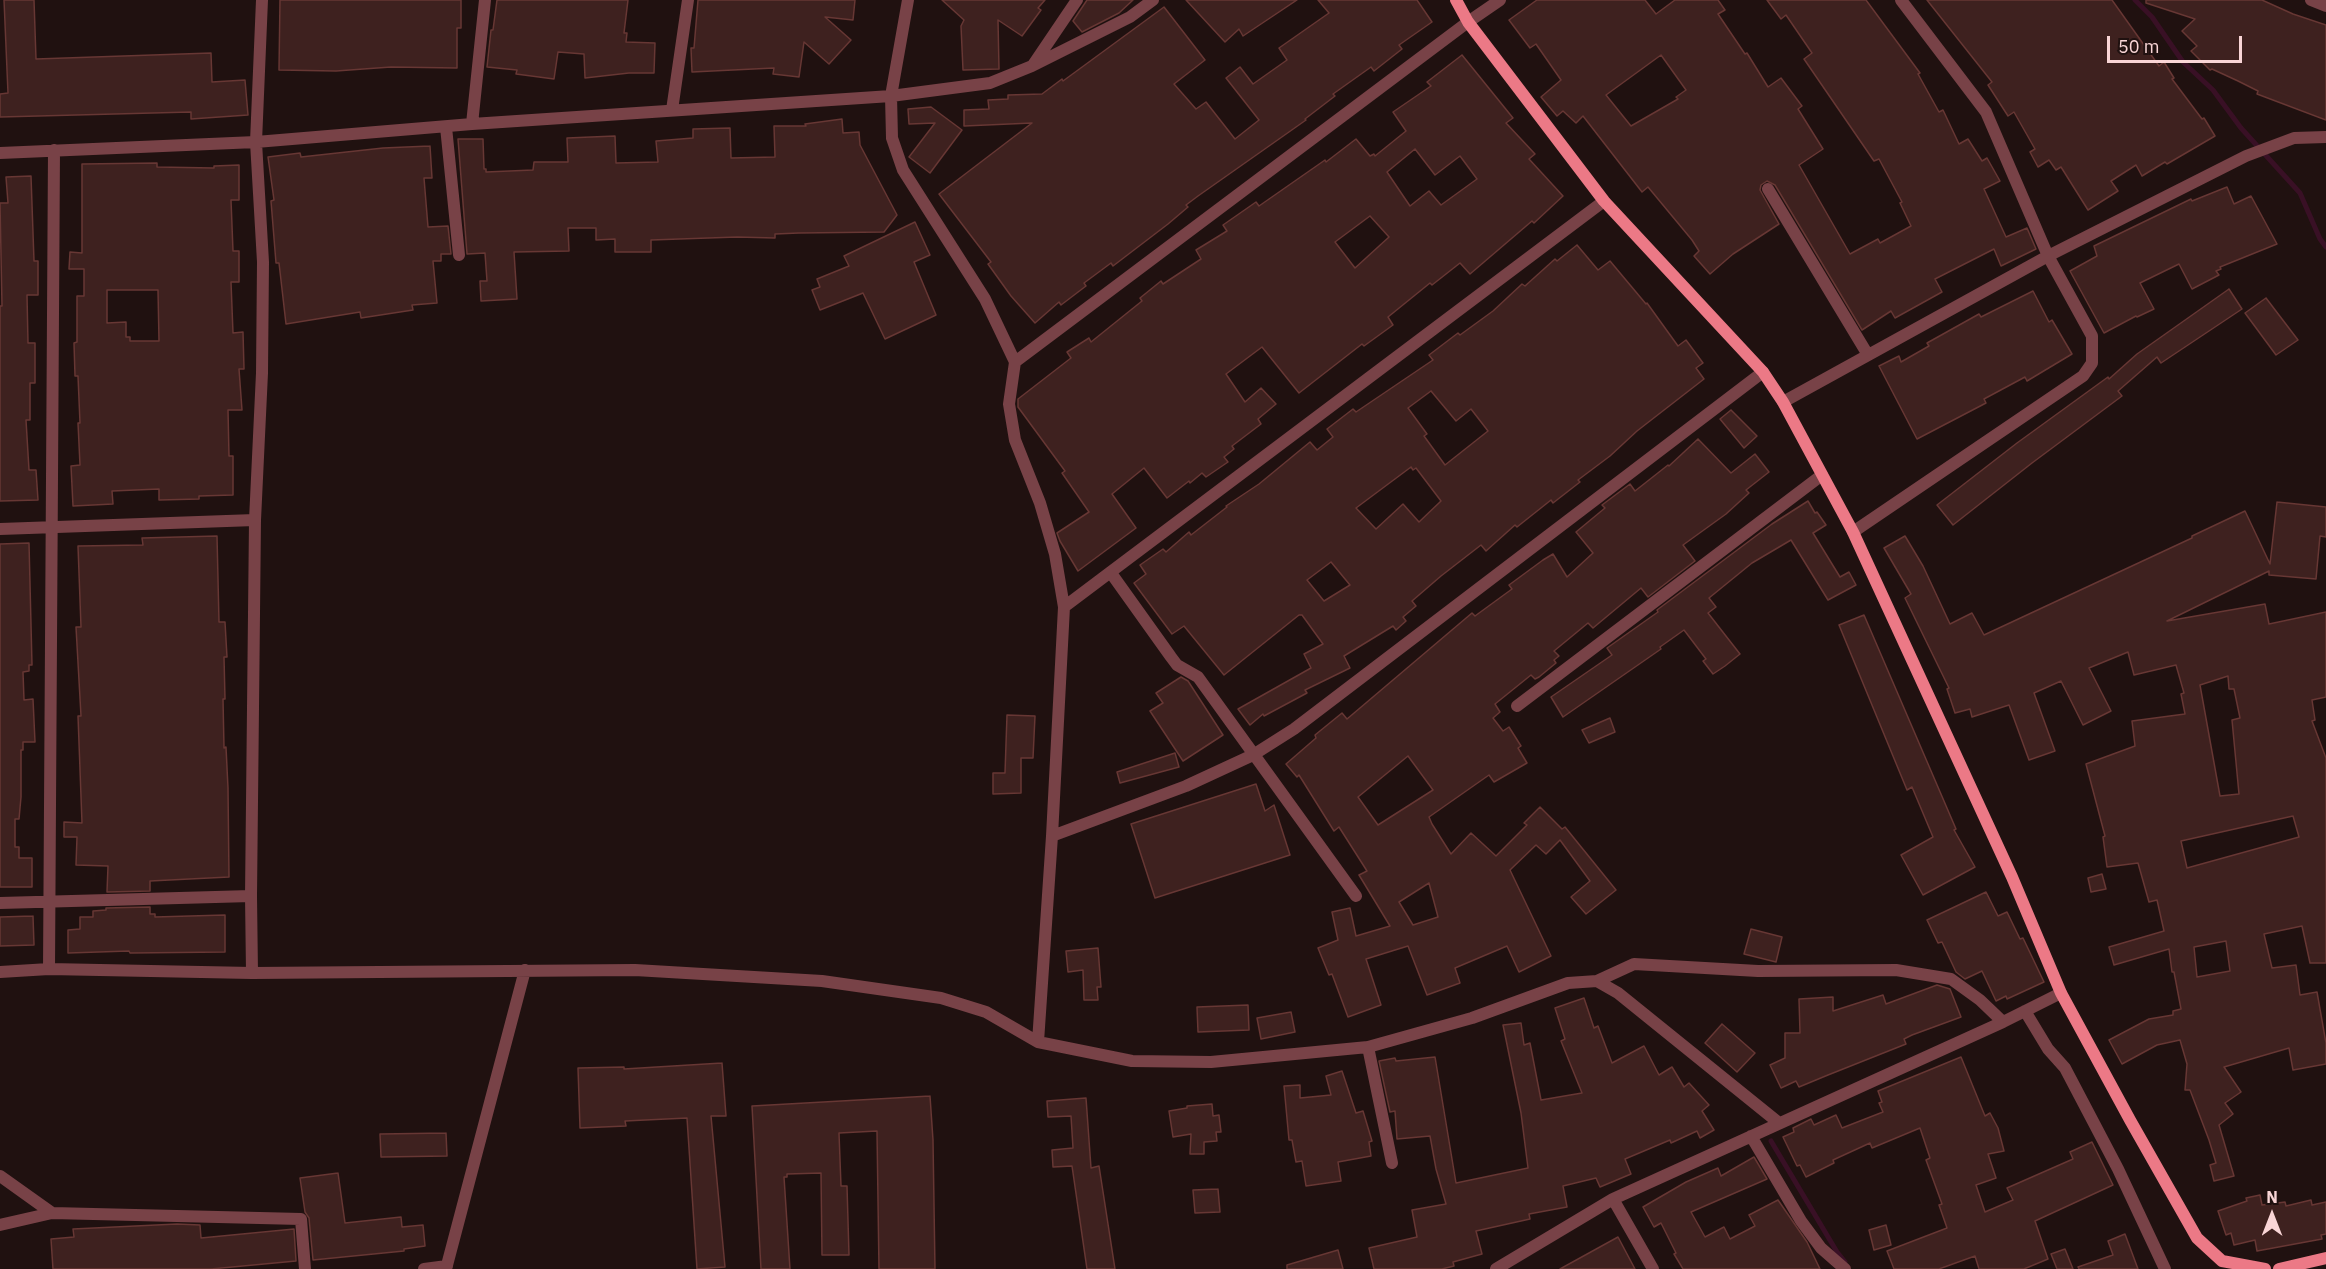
<!DOCTYPE html>
<html>
<head>
<meta charset="utf-8">
<style>
	body { margin:0 }
	#map { position:relative; width:2326px; height:1269px; overflow:hidden; background:#201110; font-family:"IBM Plex Sans",sans-serif }
	canvas { display:block }
	.north { position:absolute; left:2242px; top:1185px; width:60px; height:60px; -webkit-text-stroke:4px #201110; paint-order:stroke; rotate:0deg; font-size:16px; font-weight:700; line-height:24px; text-align:center; color:#f9d5d6 }
	.north::after { content:''; display:block; margin:auto; width:21px; height:27px; background:#f9d5d6; clip-path:polygon(50% 0,100% 100%,50% 72%,0 100%) }
	.scale { position:absolute; left:2107px; top:36px; width:135px; height:27px; box-sizing:border-box; border:3px solid #f9d5d6; border-top:0; padding-left:8px; font-size:18px; line-height:21px; white-space:nowrap; color:#f9d5d6; -webkit-text-stroke:4px #201110; paint-order:stroke }
</style>
</head>
<body>
<div id="map">
<canvas width="2326" height="1269"></canvas>
<div class="north">N</div>
<div class="scale">50 m</div>
</div>
<script>
const g = document.querySelector('canvas').getContext('2d');
g.lineJoin = 'round';
const poly = rows => new Path2D(rows.map(r => 'M' + r).join(''));
function strokePath(path, color, width, dash) { g.strokeStyle = color; g.lineWidth = width; g.lineCap = dash ? 'butt' : 'round'; g.setLineDash(dash || []); g.stroke(path); }
function fillPath(path, color) { g.fillStyle = color; g.fill(path, 'evenodd'); }
const stream = poly([
	[2135,0,2152,17,2183,62,2213,90,2241,128,2300,193,2320,239,2326,247],
	[1771,1141,1837,1252,1845,1262]
]);
const building = poly([
	[4,0,34,0,36,59,211,53,212,82,245,80,248,115,191,119,191,112,0,117,0,94,8,93,4,0],
	[280,0,461,0,461,28,457,28,457,68,391,67,336,71,279,70,280,0],
	[497,0,628,0,624,33,627,33,626,42,655,43,654,73,629,73,585,78,584,54,558,52,554,79,516,74,517,70,487,67,491,30,493,30,497,0],
	[698,0,855,0,853,20,825,17,851,40,829,64,804,42,799,77,773,74,774,68,692,72,691,48,694,48,698,0],
	[942,0,1045,0,1038,8,1041,10,1022,36,998,20,999,69,963,70,961,26,964,20,942,0],
	[1087,0,1133,0,1119,13,1082,32,1073,21,1087,0],
	[1186,0,1297,0,1243,36,1239,29,1225,42,1186,0],
	[1318,0,1417,0,1432,22,1399,45,1402,49,1374,71,1371,67,1333,94,1335,96,1305,119,1306,120,1198,196,1186,205,1188,207,1168,224,1113,266,1111,263,1084,283,1086,286,1061,305,1059,302,1035,323,1011,296,988,264,991,262,939,194,1032,123,964,126,964,110,989,109,988,100,1008,99,1008,95,1042,94,1062,79,1063,81,1164,7,1205,60,1174,84,1196,109,1206,102,1235,139,1259,120,1226,78,1240,67,1253,84,1287,60,1279,48,1329,13,1318,0],
	[1537,0,1645,0,1656,14,1675,0,1718,0,1725,10,1718,14,1745,54,1747,53,1768,87,1781,78,1802,106,1798,109,1823,149,1799,165,1850,254,1878,239,1880,243,1911,226,1900,203,1902,202,1879,159,1874,161,1804,59,1812,53,1786,15,1781,19,1767,0,1866,0,1920,73,1918,74,1939,112,1943,110,1959,144,1968,139,1982,161,1987,158,2000,181,1984,189,2006,237,2027,228,2036,249,2001,266,1994,249,1935,279,1942,292,1895,318,1891,311,1862,330,1775,185,1767,181,1761,185,1760,190,1779,224,1733,254,1710,274,1694,256,1699,251,1692,240,1648,187,1642,192,1583,116,1576,123,1563,111,1557,116,1541,97,1561,80,1536,44,1530,48,1509,20,1537,0],
	[1661,55,1686,90,1676,97,1678,99,1631,126,1606,95,1661,55],
	[1927,0,2112,0,2159,66,2164,62,2174,78,2172,79,2202,119,2204,118,2215,136,2167,164,2165,162,2142,176,2136,165,2111,181,2118,191,2088,210,2061,167,2056,170,2049,160,2038,167,2030,152,2035,149,2014,112,2008,116,1988,85,1992,82,1927,0],
	[2146,0,2262,0,2293,14,2326,25,2326,120,2257,94,2258,91,2238,81,2212,69,2210,70,2191,51,2197,46,2182,31,2195,19,2146,3,2146,0],
	[1462,55,1513,118,1506,123,1535,154,1529,159,1563,196,1534,223,1532,221,1470,274,1460,263,1432,285,1430,283,1388,317,1393,325,1364,346,1362,344,1299,393,1262,347,1226,374,1245,402,1261,388,1276,404,1258,419,1261,424,1232,446,1234,449,1224,457,1228,462,1206,477,1202,473,1190,483,1189,481,1167,498,1144,468,1112,494,1136,528,1078,571,1060,541,1057,533,1089,512,1062,473,1065,471,1018,407,1018,399,1071,358,1067,352,1089,338,1091,342,1142,301,1140,298,1161,281,1163,284,1201,259,1196,250,1227,231,1223,225,1256,202,1259,206,1325,160,1326,162,1356,139,1370,156,1374,154,1375,156,1406,131,1393,112,1431,86,1427,82,1462,55],
	[1415,149,1435,175,1460,156,1477,179,1441,205,1429,191,1410,206,1387,172,1415,149],
	[1370,216,1389,237,1355,268,1335,242,1370,216],
	[931,107,962,130,930,173,909,157,935,123,909,124,908,109,931,107],
	[842,119,843,133,859,132,860,145,897,215,884,232,799,233,775,234,775,238,737,237,651,240,651,252,615,252,615,239,596,240,596,228,568,228,569,251,514,252,517,299,481,301,480,281,487,281,485,253,467,254,458,139,483,139,484,169,486,169,486,172,533,170,534,162,568,162,567,138,615,136,616,163,658,162,656,141,693,138,693,129,730,128,731,158,775,157,774,126,806,126,805,124,842,119],
	[430,146,432,178,424,178,428,227,448,226,451,254,441,254,441,261,433,261,437,303,412,305,413,310,361,318,360,312,286,324,279,263,276,263,271,201,274,200,268,157,300,153,301,157,383,148,430,146],
	[157,163,157,167,214,168,214,166,239,165,239,200,231,200,233,251,239,251,239,282,231,282,233,333,243,332,244,369,239,369,242,410,228,410,229,456,233,456,233,495,199,496,199,499,159,500,159,489,112,491,113,504,73,506,71,466,80,465,78,423,80,423,78,376,75,376,74,343,77,342,77,296,84,296,84,269,69,269,70,252,82,253,82,164,157,163],
	[107,290,158,290,159,341,130,341,130,337,126,337,126,322,107,323,107,290],
	[31,176,34,261,38,261,38,295,27,295,28,343,35,343,35,383,30,383,30,420,26,420,29,470,36,470,38,500,0,501,0,306,2,306,0,203,8,203,6,177,31,176],
	[2227,187,2234,204,2251,196,2277,244,2220,267,2221,269,2216,271,2219,275,2192,289,2179,264,2140,283,2154,309,2137,317,2136,316,2104,333,2070,271,2097,256,2094,246,2191,199,2192,201,2227,187],
	[915,222,930,255,914,262,936,315,885,339,863,293,820,310,812,290,820,287,817,279,849,266,844,256,915,222],
	[1577,245,1598,270,1610,261,1646,304,1647,303,1678,346,1686,340,1703,363,1696,368,1704,379,1637,431,1610,456,1578,480,1580,482,1553,503,1551,500,1517,527,1515,525,1486,551,1481,545,1441,576,1412,601,1416,606,1403,617,1406,621,1396,630,1393,626,1344,656,1350,668,1305,690,1307,693,1264,716,1263,714,1250,725,1238,709,1311,668,1304,654,1323,644,1302,615,1299,615,1224,675,1184,626,1172,634,1134,583,1146,574,1140,565,1163,549,1166,552,1189,532,1191,535,1227,507,1226,506,1259,484,1310,442,1317,450,1333,437,1327,429,1353,409,1356,412,1433,360,1429,355,1458,333,1460,335,1493,311,1522,284,1525,286,1555,259,1557,261,1577,245],
	[1431,391,1456,421,1471,409,1488,431,1445,465,1424,436,1427,434,1408,408,1431,391],
	[1411,467,1413,470,1416,468,1441,501,1419,522,1403,504,1376,529,1356,508,1411,467],
	[1331,562,1350,585,1324,601,1307,580,1331,562],
	[2229,289,2242,309,2161,363,2157,357,2118,391,2122,396,2032,463,1953,525,1937,505,2017,443,2108,377,2109,379,2137,354,2229,289],
	[2033,291,2049,322,2052,320,2072,354,2027,381,2025,377,1984,399,1986,403,1917,439,1879,366,1899,356,1901,362,1929,346,1927,343,1979,314,1981,317,2033,291],
	[2266,298,2298,340,2276,355,2245,313,2266,298],
	[1731,410,1757,436,1744,448,1720,419,1731,410],
	[1698,439,1731,473,1755,454,1769,472,1746,490,1749,493,1726,514,1683,545,1695,561,1648,597,1641,588,1593,628,1588,623,1554,651,1559,656,1554,660,1556,663,1539,677,1535,679,1531,675,1495,704,1500,712,1493,718,1503,731,1509,727,1521,746,1518,748,1527,763,1494,782,1489,775,1429,817,1432,824,1451,854,1471,833,1496,856,1527,825,1524,823,1540,807,1562,829,1565,827,1616,890,1586,914,1571,897,1590,881,1560,840,1546,854,1536,845,1510,870,1551,956,1519,972,1507,946,1455,968,1460,983,1427,995,1408,946,1366,959,1381,1005,1348,1017,1332,974,1329,975,1318,948,1338,940,1332,912,1350,908,1356,936,1390,926,1359,875,1367,871,1339,827,1334,831,1299,775,1297,777,1286,764,1316,738,1315,735,1342,713,1347,719,1472,613,1475,616,1512,589,1509,585,1543,560,1553,554,1567,577,1593,553,1576,532,1605,508,1602,505,1630,484,1635,491,1668,465,1669,466,1698,439],
	[1408,756,1433,790,1378,825,1358,797,1408,756],
	[1429,883,1438,917,1413,925,1399,902,1429,883],
	[1808,501,1815,513,1817,512,1826,525,1813,533,1840,577,1849,572,1856,585,1828,600,1791,540,1752,563,1709,598,1716,607,1708,613,1740,654,1725,666,1713,674,1703,661,1706,659,1684,630,1660,647,1661,649,1563,717,1551,697,1612,655,1607,648,1658,612,1657,610,1772,524,1808,501],
	[2277,502,2326,507,2326,537,2320,536,2316,579,2269,575,2269,571,2167,621,2265,604,2269,624,2326,612,2326,697,2312,700,2315,720,2312,721,2326,758,2326,963,2310,963,2302,926,2264,934,2272,968,2296,965,2300,995,2317,992,2326,1043,2326,1064,2293,1070,2289,1048,2224,1067,2241,1092,2225,1103,2233,1114,2219,1125,2234,1176,2214,1181,2210,1165,2216,1163,2209,1140,2190,1090,2185,1090,2187,1064,2180,1040,2157,1045,2122,1064,2109,1040,2149,1019,2173,1015,2173,1011,2181,1009,2174,972,2172,972,2169,949,2114,965,2109,947,2164,931,2157,900,2149,902,2138,863,2107,867,2103,837,2105,836,2086,764,2135,746,2132,721,2185,714,2181,694,2184,693,2176,665,2134,675,2128,652,2089,668,2111,711,2083,725,2061,681,2034,693,2055,751,2029,760,2009,705,1972,717,1970,709,1955,713,1947,689,1949,688,1905,598,1911,594,1884,548,1905,536,1923,566,1950,624,1972,613,1984,635,2192,538,2192,536,2245,511,2270,564,2277,502],
	[2228,676,2229,689,2234,689,2240,718,2232,720,2239,794,2220,796,2200,685,2228,676],
	[2293,816,2299,837,2187,868,2181,841,2293,816],
	[2226,941,2230,971,2197,977,2194,947,2226,941],
	[217,536,219,622,225,622,227,657,224,657,225,699,223,699,224,748,226,747,228,788,229,877,150,881,150,891,107,892,108,866,76,865,77,837,64,837,64,822,82,823,78,716,81,716,76,627,81,627,78,546,143,545,142,538,217,536],
	[29,543,32,665,29,665,29,671,23,672,24,700,33,699,35,742,23,742,23,750,21,750,21,797,19,819,15,819,15,847,19,847,19,858,32,858,32,887,0,887,0,544,29,543],
	[1864,615,1956,829,1954,830,1975,867,1923,895,1901,855,1933,837,1912,787,1907,790,1839,625,1864,615],
	[1181,677,1188,681,1223,735,1183,761,1150,711,1163,703,1156,693,1181,677],
	[1007,715,1035,716,1033,758,1021,758,1021,793,993,794,993,773,1005,773,1007,715],
	[1610,718,1615,732,1589,743,1582,730,1610,718],
	[1175,753,1179,767,1120,783,1117,772,1175,753],
	[1256,784,1265,811,1274,805,1290,855,1155,898,1131,824,1256,784],
	[2102,874,2106,889,2091,892,2088,878,2102,874],
	[1986,892,1998,916,2007,912,2020,939,2023,938,2044,982,2007,999,2006,996,1996,1001,1982,971,1965,979,1956,972,1942,942,1938,943,1927,920,1986,892],
	[150,907,150,914,155,914,155,917,225,915,225,952,130,953,129,951,68,953,68,930,80,929,80,917,93,917,93,911,106,910,106,908,150,907],
	[33,916,34,945,0,946,0,917,33,916],
	[1751,929,1782,937,1776,962,1744,954,1751,929],
	[1098,948,1101,987,1097,987,1098,1000,1084,1000,1083,970,1068,972,1066,951,1098,948],
	[1937,985,1950,989,1961,1017,1912,1035,1904,1039,1906,1044,1828,1075,1799,1087,1796,1081,1781,1088,1770,1065,1785,1058,1785,1033,1800,1033,1799,999,1833,997,1833,1011,1883,995,1886,1004,1937,985],
	[1584,998,1594,1028,1598,1026,1612,1063,1644,1046,1659,1075,1672,1067,1684,1087,1689,1083,1709,1105,1702,1111,1714,1130,1700,1138,1697,1131,1671,1143,1670,1140,1625,1159,1631,1174,1600,1187,1596,1178,1563,1186,1567,1207,1529,1214,1530,1219,1476,1231,1482,1254,1453,1262,1454,1266,1442,1269,1374,1269,1369,1248,1417,1237,1412,1210,1446,1204,1436,1169,1430,1136,1397,1139,1395,1111,1390,1112,1379,1061,1395,1058,1396,1061,1435,1057,1456,1183,1528,1168,1521,1113,1503,1025,1521,1023,1524,1045,1530,1043,1541,1100,1582,1093,1561,1041,1565,1039,1555,1008,1584,998],
	[1248,1005,1249,1030,1198,1032,1197,1007,1248,1005],
	[1291,1012,1295,1032,1261,1039,1257,1018,1291,1012],
	[1722,1024,1755,1053,1737,1072,1705,1043,1722,1024],
	[1961,1057,1985,1116,1990,1113,1998,1128,2004,1151,1988,1154,1996,1178,1976,1185,1985,1212,2013,1200,2007,1188,2073,1159,2070,1152,2092,1142,2113,1185,2035,1221,2048,1259,2024,1269,1979,1269,1975,1256,1939,1269,1894,1269,1887,1251,1947,1228,1939,1205,1942,1204,1926,1160,1930,1158,1920,1128,1872,1148,1870,1143,1833,1160,1834,1163,1806,1177,1800,1165,1797,1166,1783,1137,1794,1132,1793,1128,1811,1119,1814,1125,1836,1115,1842,1128,1883,1112,1879,1103,1882,1102,1878,1091,1961,1057],
	[722,1063,726,1116,711,1116,725,1267,697,1269,687,1118,625,1121,626,1126,580,1128,578,1068,624,1067,624,1069,722,1063],
	[1342,1071,1356,1113,1363,1111,1372,1141,1369,1142,1371,1156,1338,1162,1341,1181,1306,1186,1302,1161,1296,1162,1292,1140,1289,1140,1284,1086,1300,1085,1300,1098,1331,1095,1326,1076,1342,1071],
	[930,1096,933,1140,935,1269,879,1269,877,1131,839,1133,841,1186,847,1186,849,1255,822,1255,821,1173,787,1174,787,1177,784,1177,790,1269,761,1269,752,1106,930,1096],
	[1086,1098,1091,1168,1099,1166,1115,1269,1087,1269,1072,1166,1053,1167,1052,1150,1073,1148,1071,1116,1048,1117,1047,1101,1086,1098],
	[1212,1104,1213,1116,1219,1115,1221,1132,1216,1132,1217,1141,1204,1142,1204,1154,1190,1154,1191,1134,1173,1137,1169,1111,1187,1108,1187,1106,1212,1104],
	[446,1133,447,1156,381,1157,380,1134,446,1133],
	[1754,1157,1767,1179,1691,1212,1705,1237,1724,1227,1730,1239,1755,1226,1749,1215,1778,1200,1807,1242,1820,1269,1683,1269,1674,1254,1676,1253,1661,1223,1654,1227,1643,1207,1686,1182,1718,1168,1721,1176,1754,1157],
	[338,1173,345,1223,401,1217,402,1227,423,1225,425,1246,404,1249,404,1251,313,1260,309,1218,305,1212,300,1178,338,1173],
	[1218,1189,1220,1212,1195,1213,1193,1190,1218,1189],
	[2260,1195,2262,1205,2285,1202,2286,1206,2311,1200,2312,1205,2326,1202,2326,1234,2321,1235,2322,1239,2257,1251,2255,1240,2234,1245,2231,1233,2226,1235,2218,1211,2247,1201,2246,1198,2260,1195],
	[177,1224,200,1225,201,1238,294,1229,296,1261,211,1269,53,1269,51,1239,74,1237,73,1229,177,1224],
	[1886,1225,1891,1245,1874,1250,1869,1230,1886,1225],
	[2125,1234,2138,1269,2079,1269,2078,1267,2113,1255,2108,1241,2125,1234],
	[1618,1237,1635,1269,1560,1269,1618,1237],
	[2065,1249,2073,1269,2057,1269,2051,1254,2065,1249],
	[1338,1250,1343,1269,1287,1269,1287,1265,1338,1250]
]);
const street = poly([
	[908,0,891,96,892,138,903,170,985,299,1015,362,1009,404,1015,440,1040,503,1055,554,1064,607,1052,836,1038,1042],
	[2311,0,2326,6],
	[1033,65,1077,0],
	[672,110,688,0],
	[472,124,485,0],
	[446,127,459,255],
	[0,153,256,142,472,124,891,96,990,83,1032,66,1130,17,1153,0],
	[1768,189,1868,355],
	[1015,362,1468,22,1500,0],
	[1783,402,2048,256,2246,156,2294,138,2326,137],
	[0,529,255,520],
	[1853,532,2083,376,2092,363,2092,336,2048,256,1986,112,1901,0],
	[1111,573,1171,657,1177,665,1198,677,1356,896],
	[1064,607,1604,201],
	[1517,706,1822,475],
	[1052,836,1186,786,1253,755,1294,729,1763,372],
	[0,903,251,896],
	[49,969,54,150],
	[0,972,49,969,252,973,635,970,822,981,941,998,986,1012,1038,1042,1132,1061,1211,1062,1368,1047,1472,1018,1568,983,1597,981,1618,993,1779,1123],
	[252,973,251,896,255,520,262,373,263,262,256,142,262,0],
	[1597,981,1634,964,1758,971,1896,970,1951,979,1980,1000,2003,1022],
	[2025,1011,2048,1049,2065,1068,2118,1169,2165,1269],
	[1368,1047,1392,1163],
	[1751,1136,1801,1221,1821,1248,1845,1269],
	[0,1176,52,1213],
	[1613,1199,1653,1269],
	[0,1225,52,1213,301,1219,305,1269],
	[424,1269,447,1266],
	[446,1269,525,970],
	[1496,1269,1613,1199,2003,1022,2061,993]
]);
const secondary = poly([
	[1456,0,1468,22,1604,201,1763,372,1783,402,1853,532,2012,877,2061,993,2130,1120,2197,1238,2222,1261,2265,1269],
	[2279,1269,2326,1258]
]);
strokePath(stream, '#391025', 5);
fillPath(building, '#3e211f');
strokePath(building, '#673734', 1.5);
strokePath(street, '#784247', 12);
strokePath(secondary, '#ec7986', 12);
</script>
</body>
</html>
